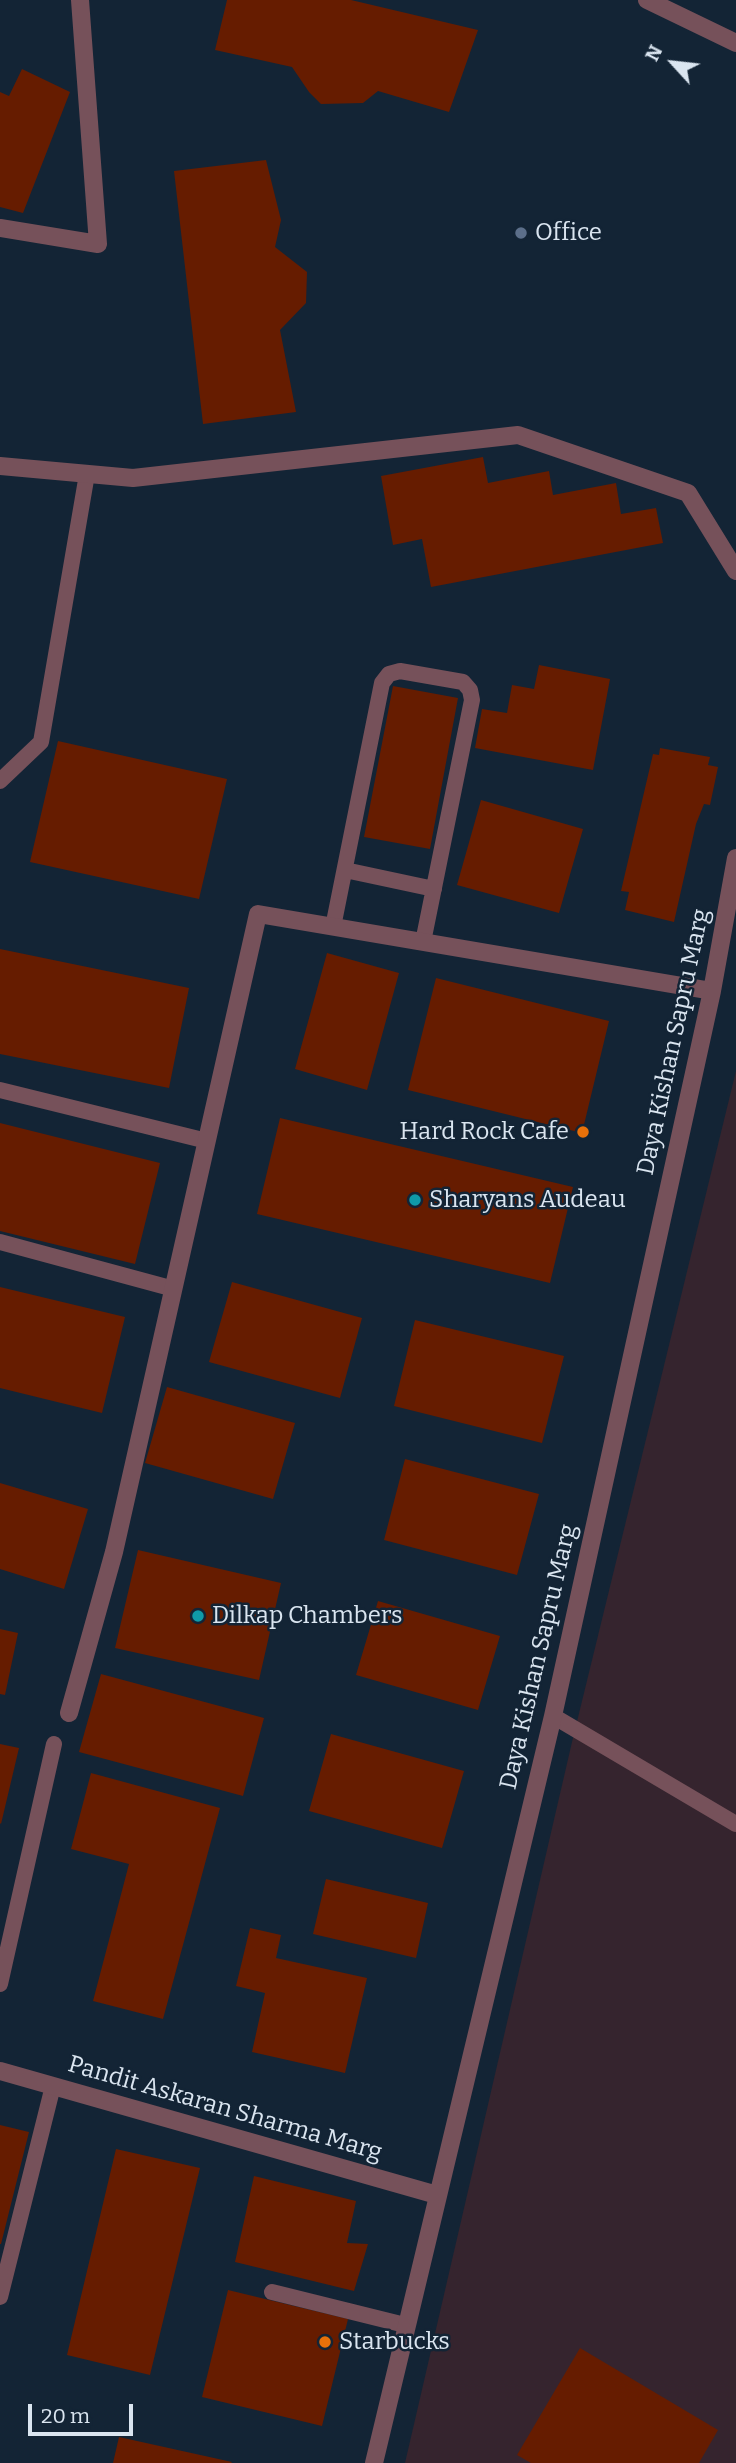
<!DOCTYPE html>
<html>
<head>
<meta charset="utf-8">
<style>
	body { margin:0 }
	#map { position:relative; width:736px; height:2463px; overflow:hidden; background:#132435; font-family:Bitter,serif }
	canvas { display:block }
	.north { position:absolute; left:638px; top:28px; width:70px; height:70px; -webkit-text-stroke:5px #132435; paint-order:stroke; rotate:297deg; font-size:19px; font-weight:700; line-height:28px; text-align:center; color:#dae5f0 }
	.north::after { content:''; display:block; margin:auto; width:24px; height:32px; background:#dae5f0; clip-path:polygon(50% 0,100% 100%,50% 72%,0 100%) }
	.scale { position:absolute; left:28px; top:2404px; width:105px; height:32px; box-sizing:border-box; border:4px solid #dae5f0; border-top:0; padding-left:9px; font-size:21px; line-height:24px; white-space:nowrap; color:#dae5f0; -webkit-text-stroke:5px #132435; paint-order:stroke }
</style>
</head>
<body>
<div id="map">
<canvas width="736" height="2463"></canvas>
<div class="north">N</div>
<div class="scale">20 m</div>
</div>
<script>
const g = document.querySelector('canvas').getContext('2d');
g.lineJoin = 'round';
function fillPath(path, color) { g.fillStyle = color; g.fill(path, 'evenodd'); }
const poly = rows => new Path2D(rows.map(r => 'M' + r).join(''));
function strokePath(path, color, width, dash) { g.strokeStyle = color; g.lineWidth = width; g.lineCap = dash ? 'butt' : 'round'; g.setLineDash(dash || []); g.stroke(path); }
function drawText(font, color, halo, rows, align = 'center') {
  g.font = font + ' Bitter,serif'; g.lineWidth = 5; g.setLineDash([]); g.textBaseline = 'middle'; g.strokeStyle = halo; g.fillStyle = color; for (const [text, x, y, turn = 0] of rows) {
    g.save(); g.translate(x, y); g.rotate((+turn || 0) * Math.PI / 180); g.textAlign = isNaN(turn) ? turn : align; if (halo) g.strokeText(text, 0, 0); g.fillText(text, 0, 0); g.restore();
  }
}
const industrial = poly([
	[736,1071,736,2463,405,2463,572,1742]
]);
const building = poly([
	[227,0,351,0,478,30,449,112,378,91,363,103,321,104,309,92,292,67,215,50],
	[22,69,70,92,23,213,0,207,0,92,9,96],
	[266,160,281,220,275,247,307,272,306,303,280,330,296,412,203,424,174,171],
	[483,457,488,483,549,471,553,495,616,483,621,514,656,508,663,543,431,587,422,539,393,545,381,476],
	[539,665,610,679,593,770,475,748,482,709,507,713,512,685,534,689],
	[393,686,458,698,430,849,364,837],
	[58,741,227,779,199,899,30,862],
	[660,748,710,757,708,765,718,767,710,805,704,804,696,824,674,922,625,910,629,892,621,891,653,754,659,755],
	[481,800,583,829,559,913,457,885],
	[0,949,189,988,169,1088,0,1054],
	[327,953,399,973,367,1090,295,1069],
	[436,978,609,1021,582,1133,408,1090],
	[280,1118,573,1187,550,1283,257,1214],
	[0,1123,160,1163,135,1264,0,1231],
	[232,1282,362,1318,340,1398,209,1362],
	[0,1287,125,1317,102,1413,0,1388],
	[415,1320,564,1356,542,1443,394,1406],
	[167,1387,295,1423,273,1499,145,1463],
	[405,1459,539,1494,517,1575,384,1540],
	[0,1483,88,1509,64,1589,0,1569],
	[138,1550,281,1583,259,1680,115,1648],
	[378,1601,500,1636,478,1710,356,1675],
	[0,1629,18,1633,5,1695,0,1694],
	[101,1674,264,1718,243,1796,79,1752],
	[331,1734,464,1771,442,1848,309,1811],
	[0,1744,19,1748,1,1824,0,1823],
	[91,1773,220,1808,163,2019,93,2001,129,1864,71,1849],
	[326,1879,428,1903,416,1958,313,1934],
	[250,1928,281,1935,276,1958,367,1978,345,2073,252,2052,265,1993,236,1986],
	[0,2125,29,2132,1,2244,0,2244],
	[116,2149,200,2168,150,2375,67,2355],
	[254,2176,356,2201,347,2243,368,2244,354,2291,235,2262],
	[228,2290,348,2319,322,2426,202,2397],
	[580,2348,718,2430,699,2463,531,2463,517,2455],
	[119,2437,232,2462,231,2463,113,2463]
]);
const service = poly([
	[0,781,41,742,87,474],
	[345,870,434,889],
	[333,927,382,683,389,674,400,671,463,682,470,690,472,700,423,942],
	[0,1090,207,1141],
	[0,1242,174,1289],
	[553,1716,736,1824],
	[0,1984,54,1744],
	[272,2292,405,2325],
	[0,2297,53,2086]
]);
const minor = poly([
	[0,228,98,244,80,0],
	[0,466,133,478,518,435,688,493,736,571],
	[69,1713,114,1552,258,914,712,991],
	[0,2071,437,2195],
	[374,2463,553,1716,712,991,736,858]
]);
const tertiary = poly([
	[647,0,736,43]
]);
const markers = [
	[521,233,7,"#5c6f8a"],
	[583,1132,7,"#e8710a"],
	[415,1200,7,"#0f9aa8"],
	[198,1616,7,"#0f9aa8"],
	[325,2342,7,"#e8710a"]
];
const poiNames = [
	["Office",535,233],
	["Hard Rock Cafe",569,1132,"right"],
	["Sharyans Audeau",429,1200],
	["Dilkap Chambers",212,1616],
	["Starbucks",339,2342]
];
const streetNames = [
	["Daya Kishan Sapru Marg",674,1042,-78],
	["Daya Kishan Sapru Marg",539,1657,-77],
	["Pandit Askaran Sharma Marg",225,2109,16]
];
fillPath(industrial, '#35242e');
fillPath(building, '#661c00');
strokePath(service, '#76515a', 16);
strokePath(minor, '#76515a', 18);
strokePath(tertiary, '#76515a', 18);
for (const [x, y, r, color] of markers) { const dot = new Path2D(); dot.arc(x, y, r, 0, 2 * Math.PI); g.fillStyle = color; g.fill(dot); strokePath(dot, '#132435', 2.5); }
drawText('24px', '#dae5f0', '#132435', poiNames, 'left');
drawText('24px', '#dae5f0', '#132435', streetNames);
</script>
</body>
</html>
